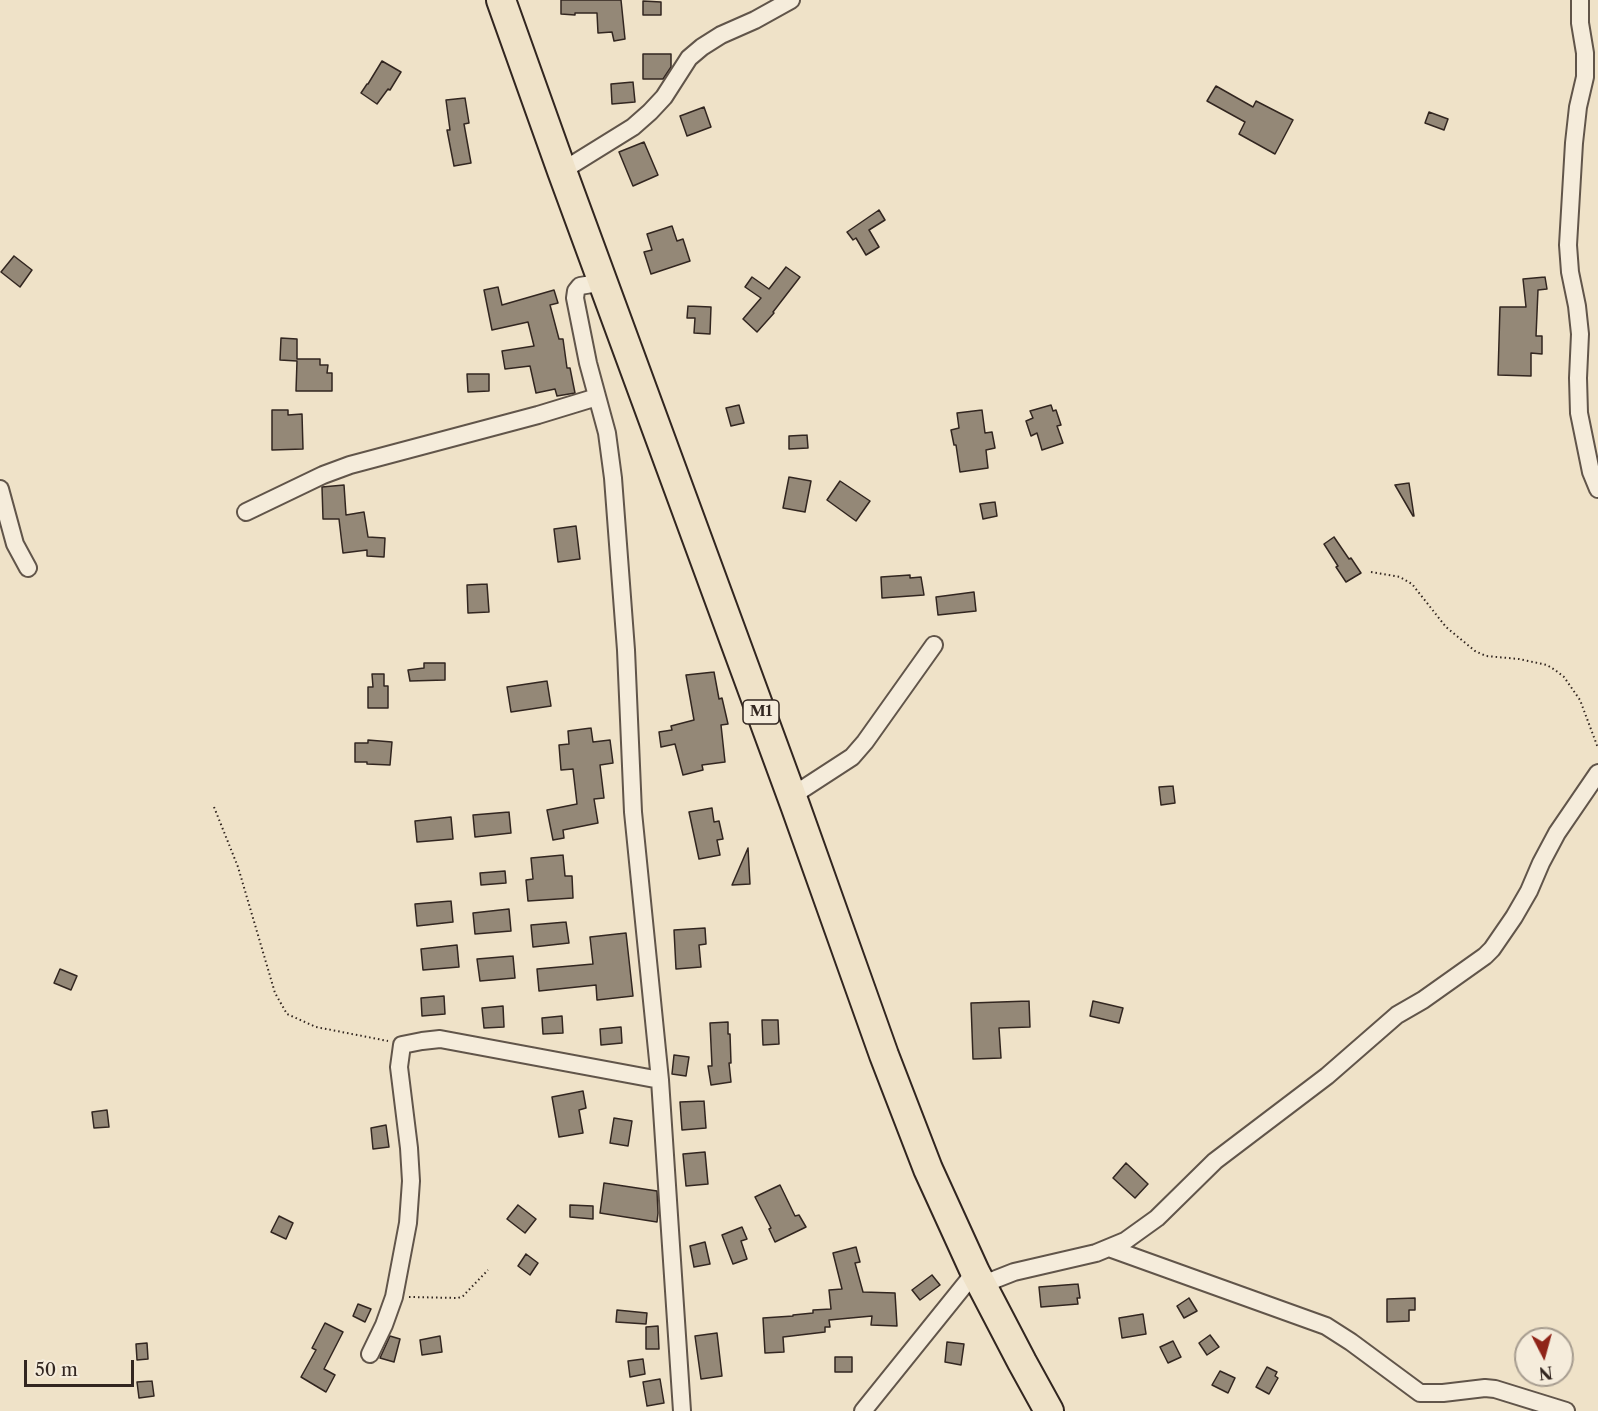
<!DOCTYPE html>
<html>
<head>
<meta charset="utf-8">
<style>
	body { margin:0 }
	#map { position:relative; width:1598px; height:1411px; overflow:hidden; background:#efe2c8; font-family:"Libre Caslon Text",serif }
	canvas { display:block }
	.north { position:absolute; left:1514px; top:1327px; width:60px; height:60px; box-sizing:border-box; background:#f5ecdb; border:2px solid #a79d90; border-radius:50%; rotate:174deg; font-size:16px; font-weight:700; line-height:24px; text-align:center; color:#322620 }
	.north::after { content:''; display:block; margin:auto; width:21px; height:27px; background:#8f2418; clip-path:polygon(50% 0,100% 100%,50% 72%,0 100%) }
	.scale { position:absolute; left:24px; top:1360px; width:110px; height:27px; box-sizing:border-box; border:3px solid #322620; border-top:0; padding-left:8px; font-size:18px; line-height:21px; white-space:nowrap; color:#322620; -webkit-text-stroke:4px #f5ecdb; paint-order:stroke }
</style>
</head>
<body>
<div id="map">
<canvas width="1598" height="1411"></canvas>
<div class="north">N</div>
<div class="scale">50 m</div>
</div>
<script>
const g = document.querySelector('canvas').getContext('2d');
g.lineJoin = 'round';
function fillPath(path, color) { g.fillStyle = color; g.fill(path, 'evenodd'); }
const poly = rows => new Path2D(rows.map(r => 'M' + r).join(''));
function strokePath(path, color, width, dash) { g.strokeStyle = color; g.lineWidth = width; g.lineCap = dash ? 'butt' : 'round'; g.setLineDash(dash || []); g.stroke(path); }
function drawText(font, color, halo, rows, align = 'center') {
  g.font = font + ' "Libre Caslon Text",serif'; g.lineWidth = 5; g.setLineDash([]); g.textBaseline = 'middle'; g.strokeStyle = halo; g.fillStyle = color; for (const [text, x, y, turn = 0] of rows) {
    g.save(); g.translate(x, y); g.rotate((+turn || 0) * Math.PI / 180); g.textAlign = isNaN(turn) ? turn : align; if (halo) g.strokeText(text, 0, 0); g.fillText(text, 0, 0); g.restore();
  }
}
const building = poly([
	[561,0,621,0,625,39,614,41,612,32,598,33,597,13,575,13,575,15,561,14,561,0],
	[643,1,661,2,661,15,643,15,643,1],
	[643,54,671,54,671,67,663,79,643,79,643,54],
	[382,61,401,72,390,90,388,89,377,104,361,93,367,84,368,84,382,61],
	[633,82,635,102,612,104,611,84,633,82],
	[1216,86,1253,107,1256,101,1293,120,1275,154,1239,134,1245,122,1207,101,1216,86],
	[465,98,469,123,464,124,471,163,454,166,447,130,450,130,446,100,465,98],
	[704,107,711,127,687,136,680,116,704,107],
	[1429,112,1448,119,1444,130,1425,123,1429,112],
	[644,142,658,175,633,186,619,152,644,142],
	[879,210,885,220,869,230,879,247,866,255,856,238,853,240,847,232,879,210],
	[672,226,677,241,683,239,690,261,651,274,644,252,652,250,647,234,672,226],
	[14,256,32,270,20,287,1,272,14,256],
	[786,267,800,277,773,312,774,313,757,332,743,319,761,298,745,287,752,277,769,289,786,267],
	[1545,277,1547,289,1538,290,1536,336,1542,336,1542,354,1531,353,1531,376,1498,375,1500,307,1526,307,1523,279,1545,277],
	[498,287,502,305,554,290,558,303,550,305,559,339,563,339,567,368,570,368,575,393,557,396,555,389,536,393,530,366,505,369,502,351,534,346,528,322,492,330,484,290,498,287],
	[688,306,711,307,710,334,694,333,695,318,687,318,688,306],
	[281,338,297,339,297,359,320,359,320,365,328,365,327,373,332,373,332,391,296,391,297,361,280,360,281,338],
	[467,374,489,374,489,391,468,392,467,374],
	[739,405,744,423,731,426,726,408,739,405],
	[1051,405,1053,411,1056,410,1061,425,1057,426,1063,443,1042,450,1037,433,1031,436,1026,421,1033,418,1030,411,1051,405],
	[272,410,288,410,288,415,302,414,303,449,272,450,272,410],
	[982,410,985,433,992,432,995,448,986,450,988,468,960,472,956,445,954,445,951,430,959,428,957,413,982,410],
	[807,435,808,448,789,449,789,436,807,435],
	[789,477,811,481,805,512,783,508,789,477],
	[840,481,870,501,856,521,827,500,840,481],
	[1409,483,1414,516,1413,516,1395,485,1409,483],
	[344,485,346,515,364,512,368,537,385,538,384,557,367,556,367,550,343,553,339,519,323,519,322,487,344,485],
	[995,502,997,516,983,519,980,504,995,502],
	[576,526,580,559,558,562,554,529,576,526],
	[1334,537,1349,559,1351,558,1361,573,1346,582,1336,567,1338,566,1324,544,1334,537],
	[910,575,910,578,921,577,924,595,882,598,881,577,910,575],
	[487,584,489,612,468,613,467,585,487,584],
	[974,592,976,611,938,615,936,597,974,592],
	[424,663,445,663,445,680,410,681,408,670,424,668,424,663],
	[714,672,719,699,722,698,728,724,721,725,725,762,702,765,703,770,683,775,675,744,661,747,659,732,672,730,671,726,694,720,686,675,714,672],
	[372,674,384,674,384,686,388,686,388,708,368,708,368,687,373,687,372,674],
	[547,681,551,706,511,712,507,687,547,681],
	[591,728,593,742,610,740,613,763,600,765,604,798,594,799,598,823,563,830,564,838,553,840,547,810,577,804,573,769,561,770,559,745,569,744,568,731,591,728],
	[368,740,392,742,390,765,367,764,367,762,355,762,355,743,368,743,368,740],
	[1173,786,1175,803,1161,805,1159,787,1173,786],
	[712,808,714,822,719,821,723,839,717,840,720,855,699,859,689,812,712,808],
	[509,812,511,833,475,837,473,815,509,812],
	[451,817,453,839,417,842,415,821,451,817],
	[748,848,750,884,732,885,748,848],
	[563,855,565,876,572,876,573,898,528,901,526,880,533,879,531,858,563,855],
	[505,871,506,883,481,885,480,873,505,871],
	[451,901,453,922,417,926,415,904,451,901],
	[509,909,511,931,475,934,473,913,509,909],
	[566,922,569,943,533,947,531,925,566,922],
	[705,928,706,944,699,945,701,967,676,969,674,930,705,928],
	[626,933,633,996,597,1000,596,985,539,991,537,969,593,964,590,937,626,933],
	[457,945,459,967,423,970,421,949,457,945],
	[513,956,515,978,480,981,477,959,513,956],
	[60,969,77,976,71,990,54,983,60,969],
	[444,996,445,1014,422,1016,421,998,444,996],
	[1029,1001,1030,1027,999,1028,1001,1058,973,1059,971,1003,1029,1001],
	[1093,1001,1123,1008,1119,1023,1090,1016,1093,1001],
	[503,1006,504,1027,484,1028,482,1008,503,1006],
	[562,1016,563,1033,543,1034,542,1018,562,1016],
	[762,1020,778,1020,779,1044,763,1045,762,1020],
	[728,1022,728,1034,730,1034,731,1063,729,1063,731,1082,711,1085,708,1066,712,1066,710,1023,728,1022],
	[621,1027,622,1043,601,1045,600,1029,621,1027],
	[674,1055,689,1057,686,1076,672,1074,674,1055],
	[583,1091,586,1108,579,1110,583,1133,559,1137,552,1097,583,1091],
	[704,1101,706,1128,682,1130,680,1102,704,1101],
	[107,1110,109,1127,94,1128,92,1112,107,1110],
	[614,1118,632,1121,628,1146,610,1143,614,1118],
	[386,1125,389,1147,373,1149,371,1128,386,1125],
	[705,1152,708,1184,686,1186,683,1154,705,1152],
	[1126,1163,1148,1184,1135,1198,1113,1178,1126,1163],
	[604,1183,657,1191,658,1213,657,1222,600,1213,604,1183],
	[780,1185,795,1216,799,1215,806,1227,775,1242,769,1229,771,1228,755,1197,780,1185],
	[518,1205,536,1219,525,1233,507,1219,518,1205],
	[570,1205,593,1206,593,1219,570,1217,570,1205],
	[279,1216,293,1223,286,1239,271,1232,279,1216],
	[742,1227,747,1239,741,1241,747,1259,733,1264,722,1235,742,1227],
	[705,1242,710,1264,694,1267,690,1246,705,1242],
	[856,1247,860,1262,855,1263,863,1292,895,1293,897,1326,871,1325,872,1316,829,1320,830,1327,825,1327,825,1332,783,1337,784,1352,765,1353,763,1318,793,1316,793,1315,813,1313,813,1310,831,1309,829,1290,842,1289,833,1253,856,1247],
	[526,1254,538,1263,530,1275,518,1266,526,1254],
	[932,1275,940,1285,920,1300,912,1290,932,1275],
	[1078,1284,1080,1298,1077,1298,1078,1304,1041,1307,1039,1287,1078,1284],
	[1189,1298,1197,1311,1184,1318,1177,1306,1189,1298],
	[1415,1298,1415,1310,1409,1310,1409,1321,1387,1322,1387,1299,1415,1298],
	[358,1304,371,1309,365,1322,353,1316,358,1304],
	[617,1310,647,1313,646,1324,616,1322,617,1310],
	[1143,1314,1146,1334,1122,1338,1119,1318,1143,1314],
	[325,1323,343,1332,324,1369,335,1375,326,1392,301,1377,316,1350,312,1348,325,1323],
	[658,1326,659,1349,646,1349,646,1327,658,1326],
	[717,1333,722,1376,701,1379,695,1336,717,1333],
	[1210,1335,1219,1347,1207,1355,1199,1343,1210,1335],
	[390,1336,400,1339,394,1362,380,1358,390,1336],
	[440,1336,442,1352,422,1355,420,1340,440,1336],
	[1173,1341,1181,1357,1168,1363,1160,1347,1173,1341],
	[947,1342,964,1344,961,1365,945,1362,947,1342],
	[147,1343,148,1359,137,1360,136,1344,147,1343],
	[835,1357,852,1357,852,1372,835,1372,835,1357],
	[643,1359,645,1374,630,1377,628,1361,643,1359],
	[1267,1367,1277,1372,1275,1376,1278,1378,1269,1394,1256,1387,1267,1367],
	[1220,1371,1235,1378,1228,1393,1212,1385,1220,1371],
	[660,1379,664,1403,647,1406,643,1382,660,1379],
	[152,1381,154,1396,139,1398,137,1382,152,1381]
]);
const path = poly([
	[1371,572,1400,577,1412,584,1446,627,1475,651,1486,656,1519,659,1547,665,1555,670,1564,677,1580,700,1598,748],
	[214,807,238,867,275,993,287,1014,316,1027,388,1041],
	[409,1297,458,1298,463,1296,488,1270]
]);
const minor = poly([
	[1580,0,1580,23,1585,53,1585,77,1578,107,1574,143,1568,245,1570,272,1577,306,1580,334,1578,378,1579,413,1591,472,1598,489],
	[562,171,633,127,650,112,664,97,689,58,702,47,721,35,755,20,791,0],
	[604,282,580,286,576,291,575,298,588,363,607,433,613,478,626,650,633,812,660,1080,682,1411],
	[0,489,15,544,28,568],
	[246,512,323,475,350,465,538,415,597,397],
	[792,796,852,757,865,742,934,645],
	[1109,1248,1326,1326,1351,1342,1420,1393,1443,1393,1485,1388,1495,1389,1566,1411],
	[981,1285,1014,1272,1096,1253,1125,1241,1157,1218,1215,1161,1327,1076,1397,1015,1423,1000,1485,956,1492,949,1514,917,1529,891,1541,863,1557,833,1598,773],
	[370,1354,384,1325,394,1297,408,1223,411,1181,409,1148,399,1067,402,1045,422,1041,440,1039,660,1080],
	[863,1411,975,1272]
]);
const trunk = poly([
	[501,0,562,171,795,805,884,1055,928,1169,975,1272,1022,1362,1049,1411]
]);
const shields = [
	[761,712,36]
];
const shieldNames = [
	["M1",761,712]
];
fillPath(building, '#948877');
strokePath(building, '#322620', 1.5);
strokePath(minor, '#61554a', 20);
strokePath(trunk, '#322620', 32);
strokePath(path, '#322620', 2, [1.5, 3]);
strokePath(minor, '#f5ecdb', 16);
strokePath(trunk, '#efe2c8', 28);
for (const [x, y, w] of shields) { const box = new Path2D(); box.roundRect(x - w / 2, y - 12, w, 24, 4.5); g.fillStyle = '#f5ecdb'; g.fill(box); strokePath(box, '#322620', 1.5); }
drawText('bold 15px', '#322620', null, shieldNames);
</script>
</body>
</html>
